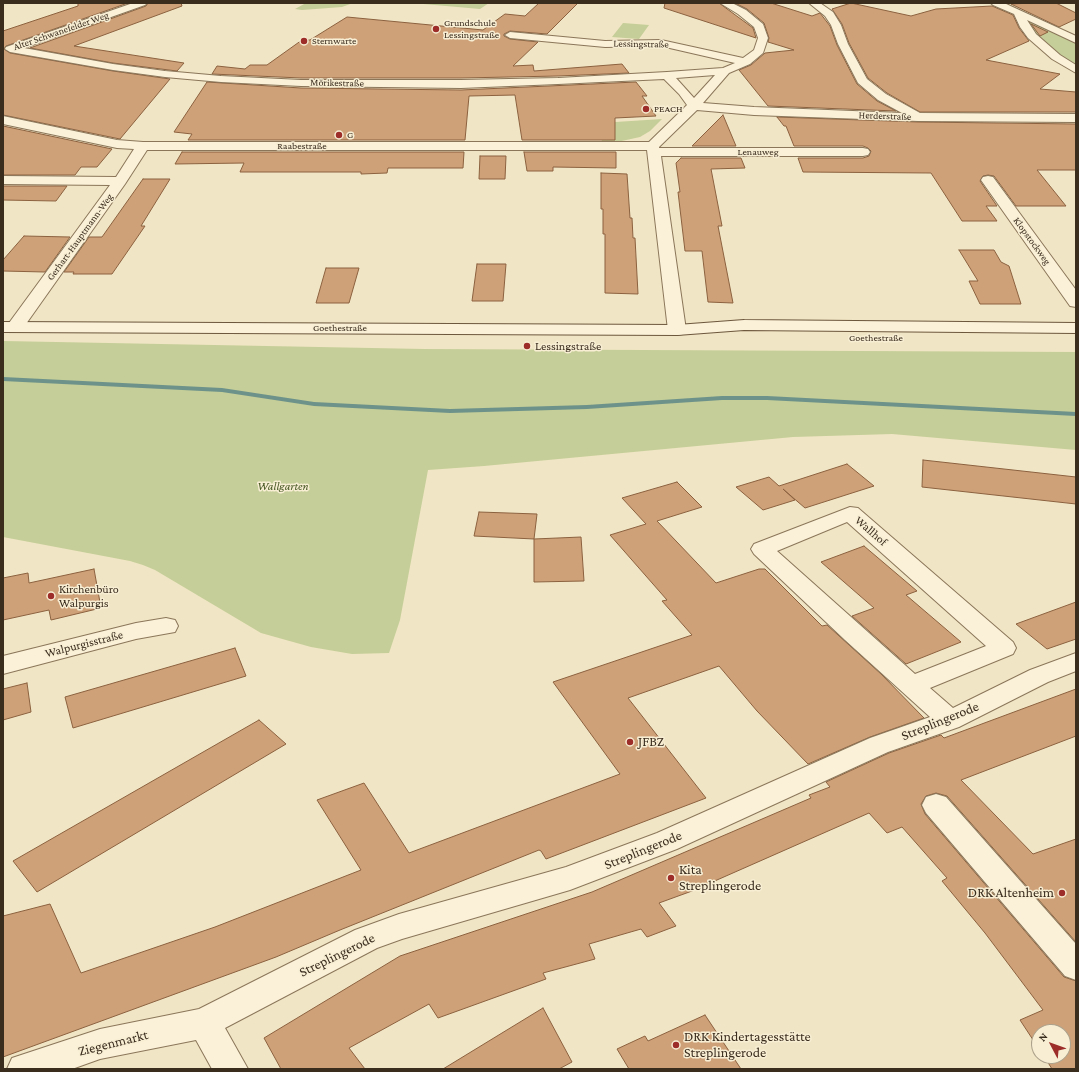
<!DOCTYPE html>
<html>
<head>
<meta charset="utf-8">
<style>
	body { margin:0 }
	#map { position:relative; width:1079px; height:1072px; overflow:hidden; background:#f0e5c4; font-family:"Crimson Pro",serif }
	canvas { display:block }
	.frame { position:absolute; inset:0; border:4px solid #3b2d1e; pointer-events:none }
	.north { position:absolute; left:1031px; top:1024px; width:40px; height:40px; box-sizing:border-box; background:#f7eed4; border:1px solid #aca18b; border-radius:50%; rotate:311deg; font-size:11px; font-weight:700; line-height:16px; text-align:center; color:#3b2d1e }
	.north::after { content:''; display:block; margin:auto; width:14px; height:18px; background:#9c2d28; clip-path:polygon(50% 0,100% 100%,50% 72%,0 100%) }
</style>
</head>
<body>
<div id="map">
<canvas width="1079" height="1072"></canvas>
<div class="frame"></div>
<div class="north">N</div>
</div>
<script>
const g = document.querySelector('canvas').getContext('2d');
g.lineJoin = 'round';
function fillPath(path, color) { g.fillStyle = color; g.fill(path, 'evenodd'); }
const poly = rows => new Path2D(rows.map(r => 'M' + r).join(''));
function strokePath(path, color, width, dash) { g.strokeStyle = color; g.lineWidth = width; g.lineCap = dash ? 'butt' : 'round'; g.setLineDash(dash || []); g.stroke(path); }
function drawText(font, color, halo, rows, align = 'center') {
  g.font = font + ' "Crimson Pro",serif'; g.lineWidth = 3; g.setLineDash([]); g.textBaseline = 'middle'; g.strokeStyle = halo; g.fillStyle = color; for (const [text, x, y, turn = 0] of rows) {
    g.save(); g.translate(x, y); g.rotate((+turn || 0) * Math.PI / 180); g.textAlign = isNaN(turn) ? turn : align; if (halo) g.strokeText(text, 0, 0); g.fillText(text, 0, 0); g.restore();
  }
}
const green = poly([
	[306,3,353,3,342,7,302,10,295,9],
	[412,3,489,3,480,9],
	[1024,20,1041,25,1076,43,1076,68,1065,62,1030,30],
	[623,23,649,25,639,39,612,37],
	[662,119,650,131,640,137,617,142,602,142,600,123],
	[3,341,424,349,1076,352,1076,450,892,434,793,437,484,466,428,470,400,620,389,653,352,654,311,647,261,633,155,570,143,565,130,561,3,537]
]);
const stream = poly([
	[3,377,222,388,314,402,450,409,587,405,722,396,767,396,1076,412,1076,416,767,400,722,400,587,409,450,413,314,406,222,392,3,381,3,377]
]);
const building = poly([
	[78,3,128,3,6,46,4,49,10,53,113,71,170,79,120,139,3,115,3,31,78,6,78,3],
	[148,3,181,3,182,6,74,46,184,63,177,71,113,63,30,48,146,6,148,3],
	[539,3,578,3,547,34,510,31,504,34,504,36,510,39,538,42,513,66,533,65,534,71,622,64,629,73,558,76,461,78,301,78,212,74,217,66,245,69,250,65,267,65,302,40,310,40,347,17,483,30,505,14,525,16,539,3],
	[665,3,719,3,753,28,756,38,664,8,665,3],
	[735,3,771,3,812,16,820,13,830,26,837,45,857,84,877,101,896,111,768,106,739,70,751,65,765,53,794,50,768,42,769,38,764,23,747,9,735,3],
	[851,3,911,16,936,9,992,6,1013,15,1019,28,1029,41,986,60,1060,74,1040,89,1076,92,1076,112,920,112,887,93,868,78,849,43,842,24,832,9,851,3],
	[1033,3,1056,3,1076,13,1076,19,1059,27,1011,4,1033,3],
	[1031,24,1048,32,1040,36,1031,24],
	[207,82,301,88,461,90,636,82,647,96,642,96,656,116,615,118,615,140,522,140,515,95,469,96,465,140,188,140,192,134,174,132,207,82],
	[723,115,736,146,692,146,723,115],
	[777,117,918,122,1076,124,1076,170,1037,170,1066,206,1016,206,994,176,988,175,983,176,980,181,997,206,986,206,997,221,962,221,931,173,803,172,798,158,863,158,869,156,871,151,868,148,863,146,794,146,786,126,784,126,777,117],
	[3,126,112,149,97,167,81,167,75,175,3,175,3,126],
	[182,152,464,152,463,168,388,168,387,173,361,174,361,172,240,172,244,163,175,164,182,152],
	[524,152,616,152,616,168,553,167,553,171,527,171,524,152],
	[480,156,506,156,505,179,479,179,480,156],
	[681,158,741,158,745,168,711,169,722,226,718,226,733,303,708,302,702,251,685,251,678,192,680,192,676,163,681,158],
	[601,173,627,174,630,218,632,218,633,238,635,238,638,294,605,293,605,234,603,234,603,209,601,209,601,173],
	[143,179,170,179,141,226,145,226,112,274,73,274,74,272,64,272,89,237,102,237,143,179],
	[3,186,67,186,56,201,3,200,3,186],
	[24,236,70,237,45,272,3,271,3,260,24,236],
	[959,250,994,250,1001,262,1009,266,1021,304,980,304,969,281,978,281,959,250],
	[477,264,506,264,503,301,472,301,477,264],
	[326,268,359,268,349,303,316,303,326,268],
	[923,460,1076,477,1076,504,922,487,923,460],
	[847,464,874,486,805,508,783,489,795,500,763,510,736,487,769,477,779,486,847,464],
	[677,482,702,507,657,521,716,583,759,569,765,569,822,626,827,625,881,674,924,718,870,737,808,764,757,711,719,666,628,698,706,798,546,859,541,851,539,850,340,930,276,957,3,1057,3,916,50,904,81,973,215,927,361,870,317,800,364,783,409,853,620,774,553,682,692,635,662,601,667,600,610,535,646,524,622,498,677,482],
	[479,512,537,514,534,539,581,537,584,581,534,582,534,539,474,536,479,512],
	[864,546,917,591,906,595,961,642,906,664,852,616,874,608,821,562,864,546],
	[94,569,101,608,51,620,49,610,3,620,3,578,28,573,29,583,94,569],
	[1076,602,1076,639,1047,649,1016,624,1076,602],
	[235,648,246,676,73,728,65,697,235,648],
	[27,683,31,712,3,720,3,689,27,683],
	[1076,689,1076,736,961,780,1033,854,1076,839,1076,942,947,796,936,793,926,796,921,804,925,814,1064,977,1076,981,1076,1069,1052,1069,1044,1056,1063,1056,1063,1032,1039,1032,1039,1049,1020,1020,1043,1010,985,933,942,881,947,878,902,827,887,833,869,813,692,891,659,903,676,926,647,937,641,929,589,944,595,959,543,973,546,979,438,1018,429,1004,349,1048,365,1069,281,1069,264,1038,400,956,592,892,811,798,809,795,830,787,826,782,889,753,941,735,944,738,1076,689],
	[259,720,286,744,37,892,13,861,259,720],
	[543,1008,572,1062,559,1069,443,1069,543,1008],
	[705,1015,741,1069,629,1069,617,1049,645,1036,648,1041,705,1015]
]);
const street = poly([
	[133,3,147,3,145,5,24,48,113,64,165,71,221,76,301,80,461,80,558,78,667,72,723,68,735,63,661,46,605,47,510,38,505,35,510,32,605,41,661,40,743,58,754,50,758,38,754,27,738,14,720,3,732,3,746,10,763,24,768,38,763,53,750,64,729,73,703,103,754,107,902,113,878,100,858,83,838,44,831,25,825,16,809,3,820,3,833,12,841,25,848,44,867,79,886,94,920,113,1076,114,1076,122,918,121,754,115,697,110,659,147,659,148,863,148,868,149,870,152,868,155,863,156,661,156,686,330,683,334,677,335,671,334,668,330,647,150,147,150,125,184,21,331,15,332,9,331,6,327,9,323,110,185,3,184,3,176,116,177,134,149,117,148,3,124,3,116,117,140,143,142,649,142,687,105,679,94,664,79,558,84,461,88,301,86,221,82,165,77,113,70,10,52,5,49,6,47,133,3],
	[715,75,694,98,676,78,715,75],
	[991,3,1004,3,1076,36,1076,43,1027,20,1036,34,1060,55,1076,65,1076,73,1052,59,1028,38,1020,27,1014,14,993,5,991,3],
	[988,176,993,177,1076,290,1076,307,1070,306,981,180,983,177,988,176],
	[850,507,858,508,1013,642,1016,648,1013,654,930,688,953,708,1030,670,1076,653,1076,671,1048,682,959,727,888,752,677,849,570,890,402,939,377,948,225,1028,248,1069,212,1069,196,1040,100,1059,72,1069,7,1069,12,1058,100,1029,199,1009,355,930,399,914,566,867,657,833,870,738,930,717,845,640,754,554,751,549,754,544,850,507],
	[847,522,986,646,915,674,777,551,847,522],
	[166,618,175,620,178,626,175,632,136,639,3,674,3,656,136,623,166,618],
	[936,794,946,797,1076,944,1076,980,1065,976,926,813,922,805,926,797,936,794]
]);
const secondary = poly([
	[744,320,1076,323,1076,333,744,330,677,335,3,332,3,322,677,325,744,320]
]);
const markers = [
	[436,29,4,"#9c2d28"],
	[304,41,4,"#9c2d28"],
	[646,109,4,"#9c2d28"],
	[339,135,4,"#9c2d28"],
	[527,346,4,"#9c2d28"],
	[51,596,4,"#9c2d28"],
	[630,742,4,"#9c2d28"],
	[671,878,4,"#9c2d28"],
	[1062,893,4,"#9c2d28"],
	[676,1045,4,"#9c2d28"]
];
const farPoinames = [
	["Grundschule",444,23],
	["Lessingstraße",444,35],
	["Sternwarte",312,41],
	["PEACH",654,109],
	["G",347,135]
];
const farStreetnames = [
	["Alter Schwanefelder Weg",61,31,-19],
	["Lessingstraße",641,44,1],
	["Mörikestraße",337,83,1],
	["Herderstraße",885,116,2],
	["Raabestraße",302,146],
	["Lenauweg",758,152],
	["Gerhart-Hauptmann-Weg",80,237,-54],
	["Klopstockweg",1032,241,54],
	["Goethestraße",340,328],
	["Goethestraße",876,338]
];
const poiNames = [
	["Lessingstraße",535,346],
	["Kirchenbüro",59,589],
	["Walpurgis",59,603]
];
const parkNames = [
	["Wallgarten",283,486]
];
const streetNames = [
	["Wallhof",871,531,41],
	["Walpurgisstraße",84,644,-14]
];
const nearStreetnames = [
	["Streplingerode",940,721,-22],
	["Streplingerode",643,850,-22],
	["Streplingerode",337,955,-26],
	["Ziegenmarkt",113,1043,-14]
];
const nearPoinames = [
	["JFBZ",638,742],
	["Kita",679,870],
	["Streplingerode",679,886],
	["DRK Altenheim",1054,893,"right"],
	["DRK Kindertagesstätte",684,1037],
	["Streplingerode",684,1053]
];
fillPath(green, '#c5ce98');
fillPath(stream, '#6d928a');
fillPath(building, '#cfa179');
strokePath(building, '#8b613f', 1);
strokePath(street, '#8b765a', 2);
strokePath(secondary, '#6d573d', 2);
fillPath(street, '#faf1d8');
fillPath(secondary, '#faf1d8');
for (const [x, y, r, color] of markers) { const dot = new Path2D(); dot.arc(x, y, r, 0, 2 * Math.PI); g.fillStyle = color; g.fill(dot); strokePath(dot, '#f7eed4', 1.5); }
drawText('10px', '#3b2d1e', '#f7eed4', farPoinames, 'left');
drawText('10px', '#3b2d1e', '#f7eed4', farStreetnames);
drawText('12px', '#3b2d1e', '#f7eed4', poiNames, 'left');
drawText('italic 12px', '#485824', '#f7eed4', parkNames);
drawText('12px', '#3b2d1e', '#f7eed4', streetNames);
drawText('14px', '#3b2d1e', '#f7eed4', nearStreetnames);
drawText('14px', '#3b2d1e', '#f7eed4', nearPoinames, 'left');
</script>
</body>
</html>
